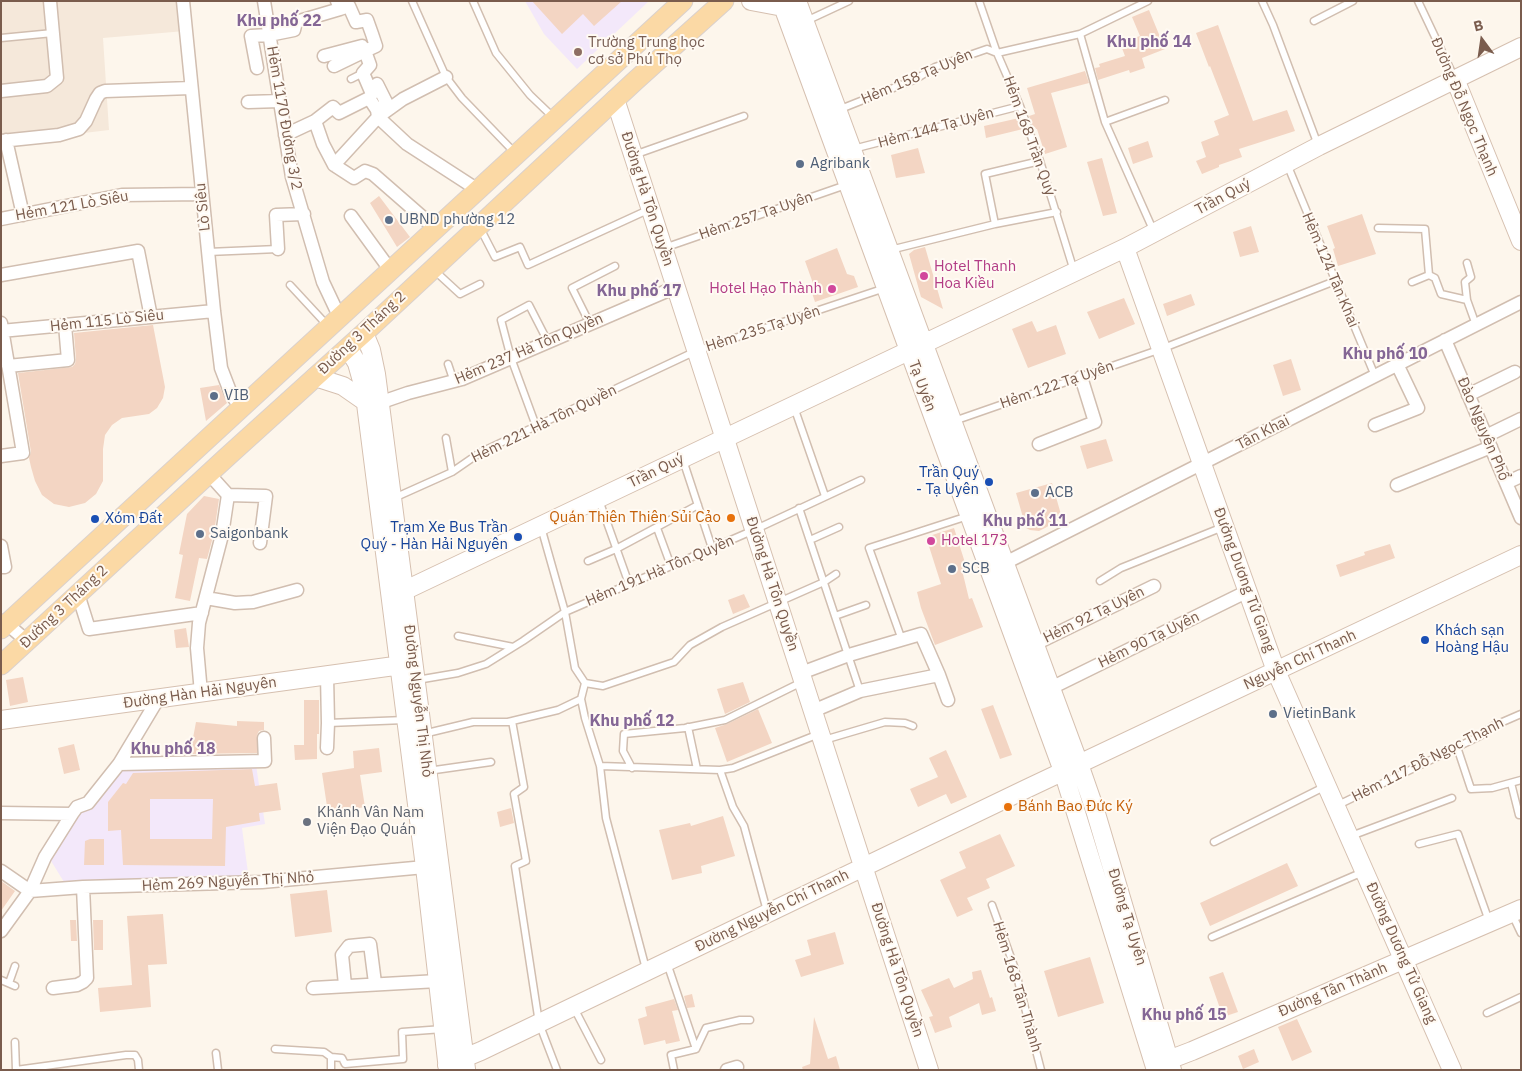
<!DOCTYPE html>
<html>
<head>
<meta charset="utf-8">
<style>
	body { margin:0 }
	#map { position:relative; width:1522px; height:1071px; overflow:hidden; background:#fdf6ec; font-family:"IBM Plex Sans",sans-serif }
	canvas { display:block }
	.frame { position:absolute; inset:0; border:2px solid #7a5c4d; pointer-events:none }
	.north { position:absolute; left:1457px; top:15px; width:50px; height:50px; -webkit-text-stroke:4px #fffaf3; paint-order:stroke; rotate:346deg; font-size:14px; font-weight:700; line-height:20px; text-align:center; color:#7a5c4d }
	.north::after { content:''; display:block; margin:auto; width:18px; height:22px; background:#7a5c4d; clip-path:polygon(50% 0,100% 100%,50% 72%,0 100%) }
</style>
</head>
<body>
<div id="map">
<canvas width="1522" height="1071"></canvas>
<div class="frame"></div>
<div class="north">B</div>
</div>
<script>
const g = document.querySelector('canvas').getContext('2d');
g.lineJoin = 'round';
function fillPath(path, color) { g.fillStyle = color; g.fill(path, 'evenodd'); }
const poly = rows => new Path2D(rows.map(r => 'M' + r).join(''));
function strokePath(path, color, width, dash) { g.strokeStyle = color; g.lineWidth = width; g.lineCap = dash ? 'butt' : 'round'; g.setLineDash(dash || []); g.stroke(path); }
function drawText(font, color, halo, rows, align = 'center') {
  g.font = font + ' "IBM Plex Sans",sans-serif'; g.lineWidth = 4; g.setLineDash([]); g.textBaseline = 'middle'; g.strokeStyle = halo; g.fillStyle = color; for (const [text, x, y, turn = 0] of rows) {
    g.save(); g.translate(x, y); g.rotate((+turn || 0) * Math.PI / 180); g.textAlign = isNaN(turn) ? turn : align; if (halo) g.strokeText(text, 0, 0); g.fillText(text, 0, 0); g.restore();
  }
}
const residential = poly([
	[1,1,182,1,185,31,103,38,109,130,1,143]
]);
const education = poly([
	[525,1,649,1,577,69,544,34],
	[256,765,265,824,242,828,249,880,64,882,48,856,80,808,123,768]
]);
const building = poly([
	[532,1,622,1,594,26,583,14,562,34],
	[1149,10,1165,49,1142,58,1145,68,1130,73,1129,70,1098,80,1095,68,1100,67,1099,64,1125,56,1120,43,1140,36,1132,17],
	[1218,25,1253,121,1287,110,1295,131,1239,149,1242,157,1219,165,1219,167,1202,174,1196,161,1206,157,1201,142,1219,135,1214,121,1229,115,1210,66,1209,67,1196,33],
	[1085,71,1089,83,1051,93,1067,147,1045,154,1037,129,1036,129,1035,127,1033,127,1029,116,1035,114,1027,88],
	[1019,118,1023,129,986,138,984,126],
	[1148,141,1153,157,1133,164,1128,148],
	[918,148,925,173,896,178,891,155],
	[1102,158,1117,213,1103,216,1087,162],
	[379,196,410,237,397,247,370,203],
	[1362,214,1376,254,1338,266,1333,249,1335,248,1327,226],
	[1251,226,1259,252,1240,257,1233,232],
	[925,247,943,309,921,297,909,254,914,250],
	[837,248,847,274,854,276,858,287,815,302,811,290,815,289,805,261],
	[1191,294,1195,305,1167,316,1163,304],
	[1124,298,1135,324,1099,339,1087,312],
	[1032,321,1037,332,1056,325,1066,354,1028,368,1012,329],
	[153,325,165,387,163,398,157,408,149,414,122,418,112,425,105,435,103,449,103,481,96,494,85,503,69,507,54,504,42,495,35,481,31,467,29,458,31,452,18,373,72,367,75,364,76,359,74,333],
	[1291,359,1301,390,1283,396,1273,365],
	[219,385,227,403,206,421,200,388],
	[1106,439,1113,461,1087,469,1080,446],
	[1052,483,1062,518,1045,528,1039,531,1030,530,1026,528,1016,493],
	[204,496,219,499,214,533,207,559,199,558,190,601,175,598,183,555,179,554,187,514],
	[954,528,967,569,962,570,969,599,972,598,983,627,935,645,921,608,917,592,941,584,926,537],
	[1390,544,1395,558,1340,577,1336,565,1365,555,1364,552],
	[744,594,750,607,733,614,728,600],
	[186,628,189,647,176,648,174,630],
	[23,677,28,702,10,706,6,680],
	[743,682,750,702,725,714,717,689],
	[304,700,319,700,319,734,317,734,317,759,295,760,294,745,304,745],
	[993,705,1012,755,1000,759,981,709],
	[758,709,772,743,727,762,715,728,727,724],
	[237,721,264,722,264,730,259,731,257,735,257,753,190,754,196,722,237,726],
	[74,744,80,770,64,774,58,748],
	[379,748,382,772,360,775,365,807,328,813,322,773,354,768,353,751],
	[946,750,967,797,951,804,946,794,918,807,910,789,938,777,929,758],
	[252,769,255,786,277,783,281,810,259,813,260,821,226,827,225,866,123,865,121,830,108,831,108,802,123,783,126,784,133,773],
	[150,799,213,799,212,839,150,839],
	[511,808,514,823,500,827,497,812],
	[723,816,735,856,701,866,702,873,672,880,659,830,690,823,691,826],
	[1000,834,1015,866,986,879,990,888,967,898,973,910,957,917,940,880,966,868,959,852],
	[90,839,104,839,104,865,84,865,85,841],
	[1287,863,1298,886,1210,926,1200,903],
	[1,881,15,891,1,911],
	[327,890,332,932,295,937,290,894],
	[163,914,167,964,148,965,151,1007,100,1012,98,988,132,985,127,916],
	[70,920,76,920,77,941,71,941],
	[93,920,103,920,103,950,94,950],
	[835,932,844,964,801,977,795,960,811,955,807,940],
	[1090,957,1104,1003,1058,1017,1044,971],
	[981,970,990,998,992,997,996,1011,982,1015,979,1003,949,1017,952,1027,935,1033,929,1017,933,1016,921,990,949,978,954,988,973,979,972,972],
	[1223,972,1238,1012,1223,1017,1209,977],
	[692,994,695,1007,687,1008,684,996],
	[674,999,678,1010,672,1011,680,1041,666,1044,665,1040,644,1045,638,1019,647,1016,645,1007],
	[814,1017,828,1059,836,1056,840,1070,803,1070,802,1067,810,1064],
	[1297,1019,1312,1052,1292,1061,1278,1027],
	[1254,1049,1259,1062,1243,1069,1238,1056]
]);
const lane = poly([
	[412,1,446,77,462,98,516,154],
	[473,1,496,53,530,95,554,118],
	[979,1,997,53,1020,106,1040,161,1074,271],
	[1148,1,1080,34,1105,122,1154,232],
	[1262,1,1273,25,1318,145],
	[1418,1,1455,79],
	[806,21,849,1],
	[1314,21,1353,1],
	[1,38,53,33],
	[351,79,363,73],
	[838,110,916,79,935,67,987,49,997,53,1080,34],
	[1105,122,1165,100],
	[853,149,1020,106],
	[634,155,744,116],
	[1287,164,1375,376],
	[995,224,985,174,1040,161],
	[480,228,495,257,520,247,528,265,650,209],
	[1378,228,1425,229,1429,275,1435,278,1441,294,1467,300,1476,325],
	[664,248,846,185],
	[890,250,995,224,1057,212],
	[208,252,278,249],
	[435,271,460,294,480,284],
	[1412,282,1429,275],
	[290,285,328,326],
	[1467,300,1465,282,1471,277,1467,263],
	[590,324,572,288,615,266],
	[448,364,454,382],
	[794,407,825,496],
	[954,421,1161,349,1335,281],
	[536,426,511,358,501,320,529,305,548,342],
	[446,438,452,472],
	[683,460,712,548],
	[394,498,452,472,481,452,696,351,885,288],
	[599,500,629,584],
	[799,508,860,691],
	[541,527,565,612,575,668,585,683,581,699,585,718,600,766,606,818,646,969],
	[657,528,671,566],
	[810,540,839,527],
	[588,561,616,549,698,505],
	[1100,581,1121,568,1223,527],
	[835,616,866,605],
	[458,636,513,647],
	[902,640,869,548,968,516],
	[417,680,458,673,486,664,523,641,565,612,754,530,861,480],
	[585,683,603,686,674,662,690,645,722,627,824,582,836,574],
	[512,721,524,787,514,794,526,861,515,866,539,1023,557,1070],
	[328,723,405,720],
	[688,727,697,769],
	[423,734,473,722,508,722,558,710,581,699],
	[824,740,885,722,905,723,913,726],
	[1457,747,1471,789,1492,788,1521,780],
	[600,766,720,770,733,768,819,734],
	[632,768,623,751,624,734,685,728,725,720,802,682],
	[720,770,733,807,744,826,767,911],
	[428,771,491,762],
	[1511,783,1519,815,1521,815],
	[1336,806,1480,736,1491,727,1521,714],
	[1351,836,1452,798],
	[1214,842,1326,786],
	[1419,844,1458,834,1489,921],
	[992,905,1015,969,1041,1070],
	[1512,914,1521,933],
	[1212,937,1363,872],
	[667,963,696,1049],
	[1,980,15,986],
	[9,983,15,966],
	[574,1008,601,1060],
	[1487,1013,1521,997],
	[15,1042,16,1070],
	[275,1049,324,1052,331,1057,342,1058,345,1064,403,1059,402,1032,443,1029],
	[696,1049,706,1028,740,1020,750,1020],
	[216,1053,218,1070],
	[16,1070,126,1055,135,1055,138,1060,139,1070],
	[331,1070,331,1057],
	[674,1070,671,1055,696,1049]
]);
const street = poly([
	[183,1,214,311,221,368,231,394,241,408],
	[264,1,292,177,323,282,340,318],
	[337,1,340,9,349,6,356,22,367,20,372,34,376,46,365,51,370,65,363,73,372,94,369,98,377,110,378,117,407,144,478,190],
	[324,56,362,46,365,51,334,66],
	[257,68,251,36,269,35,294,30,296,22,340,9],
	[1,91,47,86,57,78,50,1],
	[248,102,280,101],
	[377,110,387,104,377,84],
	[315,121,333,107,339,113,369,98],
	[285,135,315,121,323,144,334,165,354,178,365,171,373,174,436,229],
	[6,140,23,215],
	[1,141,59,135,79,129,86,121,96,99,100,93,105,91,191,88],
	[334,165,378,117,403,99,446,77],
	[351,216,391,271],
	[1,219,122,195,202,194],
	[278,249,276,215,304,214],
	[1,275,138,251,151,317],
	[1,323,23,453,1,456],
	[1,331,214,311],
	[1445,340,1521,518],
	[8,366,68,360,65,325],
	[1468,395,1515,372],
	[379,403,408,393,462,379,676,287],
	[1375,425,1418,408,1397,364],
	[1486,436,1521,419],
	[1039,444,1095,422,1081,377],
	[1506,483,1521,476],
	[1397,485,1491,447],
	[228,495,266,496,260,543],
	[1,546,5,567,1,567],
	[1005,563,1521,302],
	[78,594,89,629,202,613],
	[206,598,235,603,253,602,297,590],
	[2,621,7,624,27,641],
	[1035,644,1154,586],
	[801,673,849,655,921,634,939,675],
	[327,675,328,723,327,748],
	[1051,688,1248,591],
	[201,693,197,648,199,623,222,535,228,495,209,474],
	[813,711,860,691,939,675,948,700],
	[119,764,265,761,264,738],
	[1,813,72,814],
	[1,871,30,891,83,887,262,882,425,867],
	[1,931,30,891,45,857,72,814,77,807,88,803,119,764,158,699],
	[345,985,342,955,349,946,370,944,375,983],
	[53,988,77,985,83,982,87,978,83,887],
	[313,988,438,981],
	[727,1070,737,1067]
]);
const secondary = poly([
	[751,1,783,7],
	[781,1,1063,771,1156,1070],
	[797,1,1079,764,1095,810,1172,1070],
	[1455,79,1521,241],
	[615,99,929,1070],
	[1125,248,1276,671,1452,1070],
	[364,333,371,350,376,374,466,1069],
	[348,348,357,363,364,388,425,867,448,1070],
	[315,377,343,386,366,402],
	[391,597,1125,248,1319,146,1521,47],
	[1,720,409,664],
	[1158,1064,1192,1051,1521,909],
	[447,1065,481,1051,1026,789,1521,555]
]);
const primary = poly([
	[1,629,683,1],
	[1,665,228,456,364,333,635,81,724,1]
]);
const markers = [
	[578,52,5,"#8d6e63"],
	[800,164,5,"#5c6f8a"],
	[389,220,5,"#5c6f8a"],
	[924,276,5,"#d1479c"],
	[832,289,5,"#d1479c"],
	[214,396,5,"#5c6f8a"],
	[989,482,5,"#1a4fb4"],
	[1035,493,5,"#5c6f8a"],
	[731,518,5,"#e8710a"],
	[95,519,5,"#1a4fb4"],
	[200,534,5,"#5c6f8a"],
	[518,537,5,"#1a4fb4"],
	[931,541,5,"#d1479c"],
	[952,569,5,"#5c6f8a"],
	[1425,640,5,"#1a4fb4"],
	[1273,714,5,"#5c6f8a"],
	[1008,807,5,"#e8710a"],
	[307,822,5,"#6b7280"]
];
const educationNames = [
	["Trường Trung học",588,43],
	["cơ sở Phú Thọ",588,60]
];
const streetNames = [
	["Hẻm 158 Tạ Uyên",917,77,-23],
	["Đường Đỗ Ngọc Thạnh",1464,107,67],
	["Hẻm 1170 Đường 3/2",284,118,80],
	["Hẻm 144 Tạ Uyên",936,128,-15],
	["Hẻm 168 Trần Quý",1029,136,70],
	["Trần Quý",1223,197,-28],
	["Đường Hà Tôn Quyền",647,199,72],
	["Hẻm 121 Lò Siêu",72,206,-10],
	["Lò Siêu",203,207,-96],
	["Hẻm 257 Tạ Uyên",756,216,-19],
	["Hẻm 124 Tân Khai",1330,270,67],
	["Hẻm 115 Lò Siêu",107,321,-6],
	["Hẻm 235 Tạ Uyên",763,329,-18],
	["Đường 3 Tháng 2",362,333,-43],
	["Hẻm 237 Hà Tôn Quyền",529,349,-23],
	["Hẻm 122 Tạ Uyên",1057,385,-19],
	["Tạ Uyên",922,386,70],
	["Hẻm 221 Hà Tôn Quyền",544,424,-26],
	["Đào Nguyên Phổ",1483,429,67],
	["Tân Khai",1263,433,-27],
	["Trần Quý",656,471,-26],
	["Hẻm 191 Hà Tôn Quyền",660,571,-23],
	["Đường Dương Tử Giang",1244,580,70],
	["Đường Hà Tôn Quyền",772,584,72],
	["Đường 3 Tháng 2",64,607,-43],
	["Hẻm 92 Tạ Uyên",1094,615,-26],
	["Hẻm 90 Tạ Uyên",1149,640,-26],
	["Nguyễn Chí Thanh",1300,660,-25],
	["Đường Hàn Hải Nguyên",200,693,-8],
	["Đường Nguyễn Thị Nhỏ",418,701,83],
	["Hẻm 117 Đỗ Ngọc Thạnh",1428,760,-27],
	["Hẻm 269 Nguyễn Thị Nhỏ",228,882,-3],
	["Đường Nguyễn Chí Thanh",772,911,-26],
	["Đường Tạ Uyên",1127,917,73],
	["Đường Dương Tử Giang",1401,953,66],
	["Đường Hà Tôn Quyền",897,970,72],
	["Hẻm 168 Tân Thành",1017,987,73],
	["Đường Tân Thành",1333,990,-23]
];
const serviceNames = [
	["Agribank",810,164],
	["UBND phường 12",399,220],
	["VIB",224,396],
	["ACB",1045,493],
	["Saigonbank",210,534],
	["SCB",962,569],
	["VietinBank",1283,714]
];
const hotelNames = [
	["Hotel Thanh",934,267],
	["Hoa Kiều",934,284],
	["Hotel Hạo Thành",822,289,"right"],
	["Hotel 173",941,541]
];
const transitNames = [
	["Trần Quý",979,473],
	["- Tạ Uyên",979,490],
	["Xóm Đất",105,519,"left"],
	["Trạm Xe Bus Trần",508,528],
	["Quý - Hàn Hải Nguyên",508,545],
	["Khách sạn",1435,631,"left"],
	["Hoàng Hậu",1435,648,"left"]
];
const foodNames = [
	["Quán Thiên Thiên Sủi Cảo",721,518],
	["Bánh Bao Đức Ký",1018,807,"left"]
];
const worshipNames = [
	["Khánh Vân Nam",317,813],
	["Viện Đạo Quán",317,830]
];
const neighbourhoodNames = [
	["Khu phố 22",279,21],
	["Khu phố 14",1149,42],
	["Khu phố 17",639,291],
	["Khu phố 10",1385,354],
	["Khu phố 11",1025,521],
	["Khu phố 12",632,721],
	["Khu phố 18",173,749],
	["Khu phố 15",1184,1015]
];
fillPath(residential, '#f5e8da');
fillPath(education, '#f3e8fa');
fillPath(building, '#f3d5c3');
strokePath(lane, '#d1beb0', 9);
strokePath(street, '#d1beb0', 15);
strokePath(secondary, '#d6c0b0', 20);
strokePath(primary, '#dad1cd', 21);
strokePath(lane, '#fff', 6);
strokePath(street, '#fff', 12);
strokePath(secondary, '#fff', 18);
strokePath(primary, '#fbd9a5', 19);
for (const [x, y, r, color] of markers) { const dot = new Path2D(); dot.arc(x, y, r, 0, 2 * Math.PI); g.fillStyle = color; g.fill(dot); strokePath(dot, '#fffaf3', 2); }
drawText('15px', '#785e54', '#fffaf3', educationNames, 'left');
drawText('15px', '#7a5c4d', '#fffaf3', streetNames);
drawText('15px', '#4e5e75', '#fffaf3', serviceNames, 'left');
drawText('15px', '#b23c85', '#fffaf3', hotelNames, 'left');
drawText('15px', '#164399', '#fffaf3', transitNames, 'right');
drawText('15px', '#c56008', '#fffaf3', foodNames, 'right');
drawText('15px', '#5b616d', '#fffaf3', worshipNames, 'left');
drawText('bold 16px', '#846695', '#fffaf3', neighbourhoodNames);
</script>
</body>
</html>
